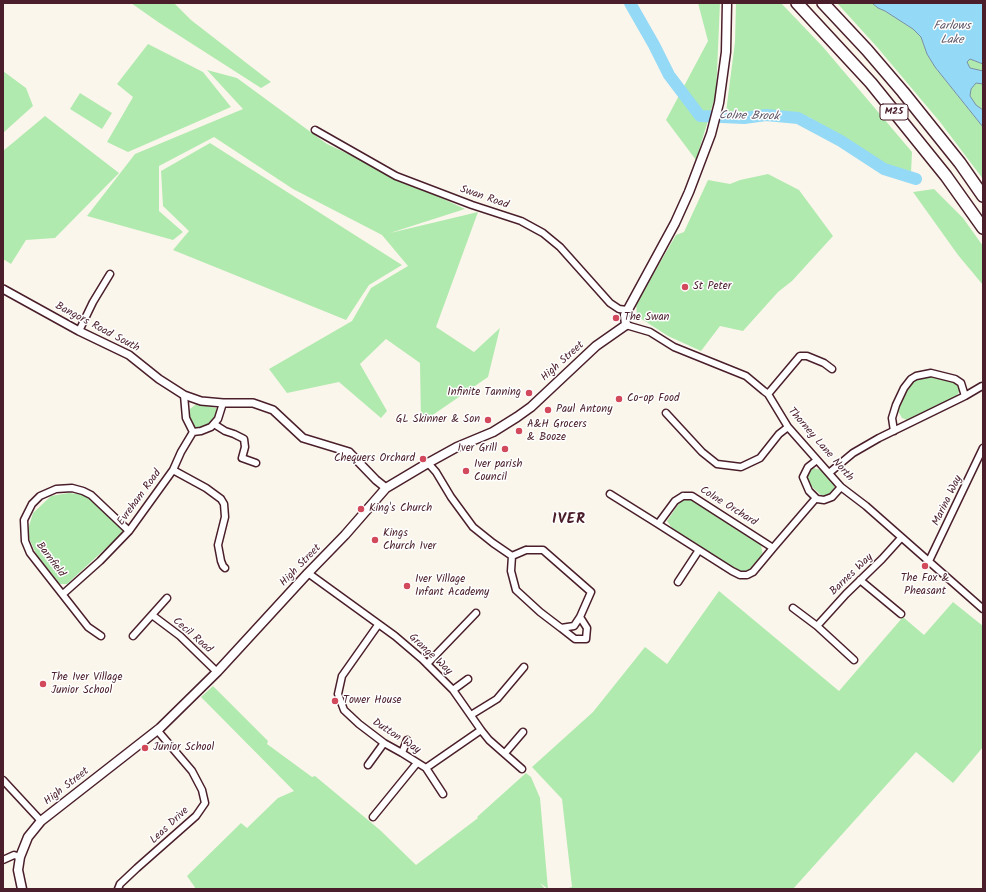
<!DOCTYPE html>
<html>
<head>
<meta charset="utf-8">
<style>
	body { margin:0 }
	#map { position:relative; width:986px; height:892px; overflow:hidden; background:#fbf6ec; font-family:Kalam,sans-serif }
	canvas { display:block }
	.frame { position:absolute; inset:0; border:4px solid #4a1f2b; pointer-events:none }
</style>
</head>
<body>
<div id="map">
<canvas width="986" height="892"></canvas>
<div class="frame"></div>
</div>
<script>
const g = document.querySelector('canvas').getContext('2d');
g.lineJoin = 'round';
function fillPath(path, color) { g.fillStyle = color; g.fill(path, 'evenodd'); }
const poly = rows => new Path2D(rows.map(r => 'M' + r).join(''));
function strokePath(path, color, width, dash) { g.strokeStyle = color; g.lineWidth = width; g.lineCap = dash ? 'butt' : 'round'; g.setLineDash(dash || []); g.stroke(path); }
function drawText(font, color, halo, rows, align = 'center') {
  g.font = font + ' Kalam,sans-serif'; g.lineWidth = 3; g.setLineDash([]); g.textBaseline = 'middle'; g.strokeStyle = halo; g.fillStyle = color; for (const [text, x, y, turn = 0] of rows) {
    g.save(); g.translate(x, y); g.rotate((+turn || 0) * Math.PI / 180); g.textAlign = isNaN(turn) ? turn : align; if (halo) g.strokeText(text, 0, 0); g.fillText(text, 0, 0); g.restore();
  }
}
const green = poly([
	[131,3,174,3,191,20,271,82,261,88,158,22],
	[698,3,720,3,716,94,696,160,666,120,708,41],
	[736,3,781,3,823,47,912,152,911,173,896,172,853,148,809,117,780,111,744,115,726,112,735,42],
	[837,3,872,3,878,8,885,11,913,29,921,37,927,54,935,67,983,127,983,179,940,122,877,47],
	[148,44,203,72,231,107,128,152,107,142,133,97,117,84],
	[970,59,983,64,983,71,970,68,967,62],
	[207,70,237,78,327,144,465,209,390,233,478,212,436,327,474,352,500,328,488,377,421,423,420,363,386,339,360,364,387,411,381,418,339,382,287,393,269,369,352,321,371,288,408,266,382,235,293,189,214,137,159,166,159,211,183,232,173,240,87,216,135,154,243,109],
	[3,71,26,88,33,106,3,133],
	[976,83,983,84,983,110,976,105,970,96,971,89],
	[80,93,112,113,102,129,70,109],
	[45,116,119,173,55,238,26,240,11,264,3,259,3,151],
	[210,143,402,265,369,285,346,320,173,250,189,231,163,206,161,171],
	[768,174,799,190,833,236,792,281,778,292,743,331,720,326,701,351,668,336,637,316,636,304,676,235,684,232,708,180,730,184,740,180],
	[934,189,963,218,983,246,983,285,958,255,913,192],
	[931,376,954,380,959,386,959,392,956,397,907,420,902,418,898,411,898,407,907,387,910,383,919,378],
	[196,404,216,408,218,410,218,418,206,428,196,428,193,426,191,422,189,414,190,409],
	[813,468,821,470,833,482,835,488,830,495,821,495,810,485,807,477,807,473],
	[69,493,85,495,121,526,123,530,119,536,67,584,60,584,37,556,29,538,29,526,33,513,51,496],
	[682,499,692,499,761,544,763,556,749,572,741,573,672,528,667,521],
	[719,591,839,691,903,617,924,635,953,602,983,626,983,747,953,783,916,752,793,889,565,889,572,887,562,799,532,767,593,712,645,647,667,664],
	[213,686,268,741,267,744,312,777,315,776,380,830,416,865,478,818,477,817,526,773,531,777,540,798,548,889,540,883,545,889,196,889,187,876,241,823,247,828,278,798,294,791,201,697]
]);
const water = poly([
	[872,3,983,3,983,64,970,59,967,62,970,68,983,71,983,84,976,83,971,89,970,96,976,105,983,110,983,127,935,67,927,54,921,37,913,29,885,11,878,8,872,3]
]);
const river = poly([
	[630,3,654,45,669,75,700,116,744,118,766,115,798,118,841,141,884,169,916,179]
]);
const minor = poly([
	[315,130,396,176,472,205,521,221,543,233,560,247,610,303,619,309,627,310],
	[626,325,650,332,674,347,746,376,764,391,768,394,788,427,841,487,866,506,983,609],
	[79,331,93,302,110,274],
	[768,394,800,356,807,356,824,363,832,369],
	[666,413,702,452,717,464,741,467,760,458,779,434,788,427],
	[214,424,225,431,234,434,244,439,245,447,242,458,256,463],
	[894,431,892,418,896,405,904,388,911,379,916,376,931,373,955,379,961,383,965,396],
	[193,432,201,431,211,427,218,419,223,403],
	[817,460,808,467,803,477,809,491,817,499,824,500,832,497,841,487],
	[428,463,436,472,451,497,473,527,493,543,512,556],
	[173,470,206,488,221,499,224,504,225,517,218,545,221,561,223,566,225,568],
	[829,473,853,453,879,438,965,396,982,386,983,387],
	[610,494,658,524],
	[683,496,692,496,773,548,753,572,747,575,740,575,732,571,658,524,675,501,683,496],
	[773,548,816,498],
	[526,550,543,550,591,592,580,617,574,626,561,628,540,612,516,590,511,571,512,556,526,550],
	[929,561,983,448],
	[308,573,395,636,422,659,453,690,481,730,489,740,522,769],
	[860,580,901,614],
	[678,582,699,550],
	[63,594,100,561,129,531,173,470,181,452,193,432,186,418,184,395],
	[793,608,817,626,854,660],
	[152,615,180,636,217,672],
	[378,625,342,676,338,694,344,710,359,724,384,743,402,753,426,768,481,730],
	[817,626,846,594,882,559,901,538],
	[561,628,575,639,586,639,587,628,580,617],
	[101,636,88,627,30,553,25,541,24,520,32,504,40,496,56,489,72,488,83,491,91,495,129,531],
	[133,636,167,598],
	[427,664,476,613],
	[453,690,468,679],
	[471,715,497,699,524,667],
	[402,753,407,740],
	[505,753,523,732],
	[368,765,384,743],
	[426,768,443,794],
	[3,780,41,821],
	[373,817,417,763],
	[3,860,14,855,20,857],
	[118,889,120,884,137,868,196,816,205,803,202,790,192,771,157,730]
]);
const tertiary = poly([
	[3,289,79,331,129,355,159,379,184,395,201,401,223,403,253,403,273,410,303,438,349,452,376,480,386,488]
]);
const secondary = poly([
	[22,889,18,870,20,857,28,837,41,821,160,728,217,672,308,573,345,535,386,488,428,463,457,447,493,432,517,417,531,407,596,346,626,325,625,315,675,223,689,192,711,134,719,103,726,52,727,3]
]);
const motorway = poly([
	[797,3,871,83,946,176,983,228],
	[823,3,867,50,903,92,960,163,983,196]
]);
const markers = [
	[685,287,4,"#d1495b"],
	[616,318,4,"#d1495b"],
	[529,393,4,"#d1495b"],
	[619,399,4,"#d1495b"],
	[548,410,4,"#d1495b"],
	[488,420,4,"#d1495b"],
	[519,431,4,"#d1495b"],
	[505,449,4,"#d1495b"],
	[423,459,4,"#d1495b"],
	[466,471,4,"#d1495b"],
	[361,509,4,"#d1495b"],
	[375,540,4,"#d1495b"],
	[925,566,4,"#d1495b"],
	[407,586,4,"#d1495b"],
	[43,684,4,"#d1495b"],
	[335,701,4,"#d1495b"],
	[145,748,4,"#d1495b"]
];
const shields = [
	[894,112,28]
];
const shieldNames = [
	["M25",894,112]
];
const streetNames = [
	["Swan Road",484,198,19],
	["Bangors Road South",97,328,28],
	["High Street",563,362,-42],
	["Thorney Lane North",820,445,49],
	["Evreham Road",140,498,-54],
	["Marina Way",948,501,-64],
	["Colne Orchard",728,507,32],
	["Barnfield",50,560,53],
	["High Street",301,566,-46],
	["Barnes Way",852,575,-44],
	["Cecil Road",192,636,41],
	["Grange Way",430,655,43],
	["Dutton Way",396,737,33],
	["High Street",67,787,-38],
	["Leas Drive",170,826,-43]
];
const poiNames = [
	["St Peter",693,287],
	["The Swan",624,318],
	["Infinite Tanning",521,393,"right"],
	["Co-op Food",627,399],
	["Paul Antony",556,410],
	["GL Skinner & Son",480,420,"right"],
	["A&H Grocers",527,425],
	["& Booze",527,438],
	["Iver Grill",497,449,"right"],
	["Chequers Orchard",415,459,"right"],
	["Iver parish",474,465],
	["Council",474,478],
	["King's Church",369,509],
	["Kings",383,534],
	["Church Iver",383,547],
	["The Fox &",925,579,"center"],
	["Pheasant",925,592,"center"],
	["Iver Village",415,580],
	["Infant Academy",415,593],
	["The Iver Village",51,678],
	["Junior School",51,691],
	["Tower House",343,701],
	["Junior School",153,748]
];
const waterNames = [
	["Farlows",952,27],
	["Lake",952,41],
	["Colne Brook",749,117,1]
];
const districtNames = [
	["IVER",569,520]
];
fillPath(green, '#b1eaae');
fillPath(water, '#94daf6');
strokePath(water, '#768fa5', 1);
strokePath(river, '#94daf6', 12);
strokePath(minor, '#4a1f2b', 9);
strokePath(tertiary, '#4a1f2b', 10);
strokePath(secondary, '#4a1f2b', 11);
strokePath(motorway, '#4a1f2b', 14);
strokePath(minor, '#fff', 6);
strokePath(tertiary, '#fff', 7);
strokePath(secondary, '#fff', 8);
strokePath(motorway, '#fff', 11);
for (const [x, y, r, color] of markers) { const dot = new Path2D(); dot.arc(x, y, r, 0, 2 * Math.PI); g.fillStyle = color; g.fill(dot); strokePath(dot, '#fff', 1.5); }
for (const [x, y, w] of shields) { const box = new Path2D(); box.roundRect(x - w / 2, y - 8, w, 16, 3); g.fillStyle = '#fff'; g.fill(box); strokePath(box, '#4a1f2b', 1); }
drawText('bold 10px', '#4a1f2b', null, shieldNames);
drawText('11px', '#4a1f2b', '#fff', streetNames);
drawText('11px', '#4a1f2b', '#fff', poiNames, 'left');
drawText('italic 12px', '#605768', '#fff', waterNames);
g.letterSpacing = '1px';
drawText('bold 15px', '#4a1f2b', '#fff', districtNames);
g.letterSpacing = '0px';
</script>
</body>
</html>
